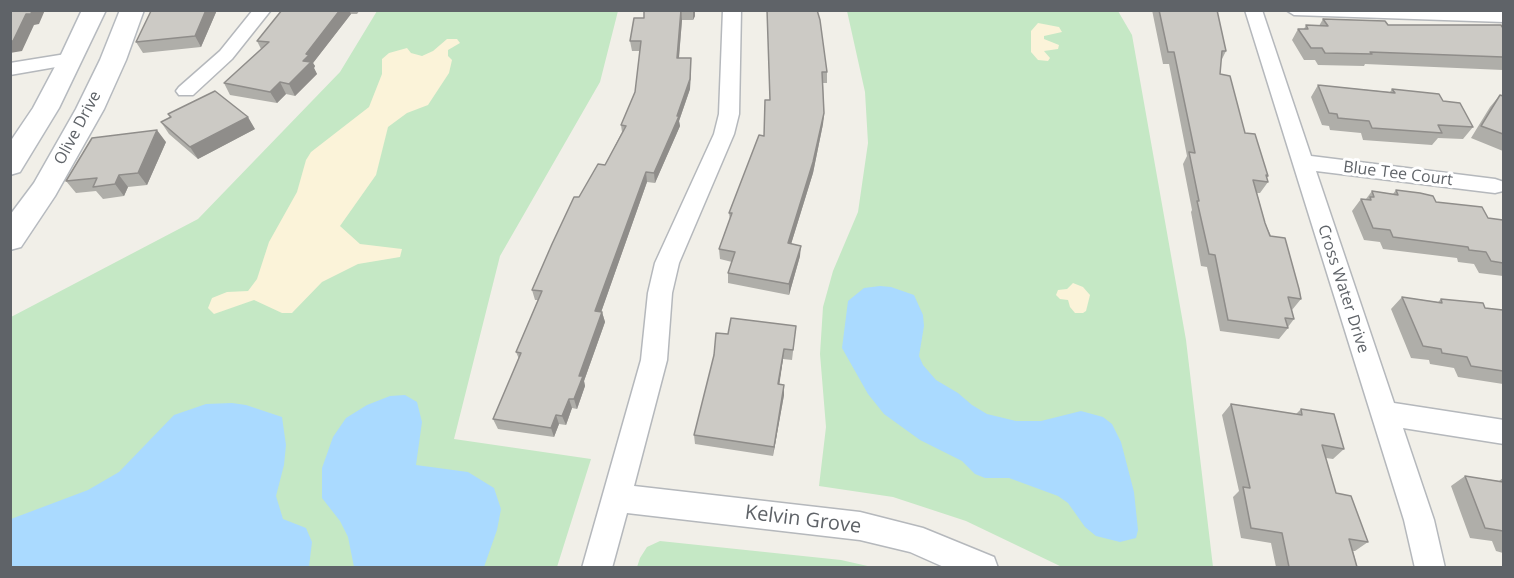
<!DOCTYPE html>
<html>
<head>
<meta charset="utf-8">
<style>
	body { margin:0 }
	#map { position:relative; width:1514px; height:578px; overflow:hidden; background:#f1efe8; font-family:"Open Sans",sans-serif }
	canvas { display:block }
	.frame { position:absolute; inset:0; border:12px solid #5f6368; pointer-events:none }
</style>
</head>
<body>
<div id="map">
<canvas width="1514" height="578"></canvas>
<div class="frame"></div>
</div>
<script>
const g = document.querySelector('canvas').getContext('2d');
g.lineJoin = 'round';
function fillPath(path, color) { g.fillStyle = color; g.fill(path, 'evenodd'); }
const poly = rows => new Path2D(rows.map(r => 'M' + r).join(''));
function strokePath(path, color, width, dash) { g.strokeStyle = color; g.lineWidth = width; g.lineCap = dash ? 'butt' : 'round'; g.setLineDash(dash || []); g.stroke(path); }
function drawText(font, color, halo, rows, align = 'center') {
  g.font = font + ' "Open Sans",sans-serif'; g.lineWidth = 6; g.setLineDash([]); g.textBaseline = 'middle'; g.strokeStyle = halo; g.fillStyle = color; for (const [text, x, y, turn = 0] of rows) {
    g.save(); g.translate(x, y); g.rotate((+turn || 0) * Math.PI / 180); g.textAlign = isNaN(turn) ? turn : align; if (halo) g.strokeText(text, 0, 0); g.fillText(text, 0, 0); g.restore();
  }
}
const green = poly([
	[377,11,618,11,600,82,500,256,454,439,591,459,557,567,11,568,11,317,198,219,340,72],
	[847,11,1118,11,1132,35,1186,340,1213,567,1062,567,966,521,893,497,819,486,826,427,820,354,823,307,833,271,858,212,868,143,865,92],
	[660,541,841,560,872,567,637,567,640,558,647,547]
]);
const sand = poly([
	[1038,23,1059,27,1062,32,1044,36,1044,39,1059,45,1058,49,1044,51,1050,58,1048,61,1038,60,1031,52,1031,31],
	[447,39,457,39,460,43,448,50,448,56,452,60,449,73,428,105,407,113,388,127,376,175,340,226,360,244,402,249,400,257,358,264,322,282,292,313,282,313,254,300,214,314,208,308,212,298,227,292,248,291,257,279,269,242,297,192,306,160,311,152,369,107,382,74,382,59,389,53,407,48,411,53,422,56,433,51],
	[1073,283,1083,287,1090,295,1086,311,1083,313,1075,313,1070,307,1068,300,1060,299,1056,295,1058,290,1067,289]
]);
const water = poly([
	[880,286,891,287,914,295,923,315,924,326,919,356,923,365,936,380,958,393,972,405,987,414,1016,421,1041,421,1081,411,1103,417,1112,424,1121,442,1134,492,1138,530,1136,538,1120,542,1096,536,1085,527,1068,503,1058,496,1009,478,985,478,975,474,962,461,920,440,884,414,868,394,842,348,848,301,864,288],
	[405,395,417,402,422,422,416,465,468,472,494,488,501,509,497,530,484,567,354,567,348,537,340,521,322,498,322,468,333,437,346,418,367,405,390,396],
	[232,403,246,405,282,417,286,445,284,465,276,496,283,519,306,528,312,542,309,567,11,567,11,519,88,490,119,472,174,415,206,404]
]);
const street = poly([
	[253,10,271,10,232,59,193,95,179,95,176,91,179,87,220,51,253,10],
	[723,10,741,10,739,114,734,134,679,263,672,293,667,360,634,486,860,512,923,528,994,557,998,568,946,568,910,552,860,540,627,513,612,568,582,568,641,360,648,293,655,263,714,134,719,114,723,10],
	[1245,10,1262,10,1311,156,1495,179,1504,182,1503,191,1495,193,1316,171,1394,403,1504,420,1504,444,1403,428,1434,520,1445,568,1415,568,1404,520,1245,10],
	[1286,10,1504,12,1504,22,1294,15,1286,10],
	[72,53,79,55,81,59,79,63,10,75,10,63,72,53]
]);
const secondary = poly([
	[82,10,106,10,59,108,20,172,10,175,10,142,33,108,59,59,82,10],
	[120,10,144,10,126,60,104,109,55,196,21,247,10,250,10,215,34,183,76,109,100,60,120,10]
]);
const wall = poly([
	[217,10,201,47,143,53,136,42],
	[282,10,360,10,357,14,351,14,313,63,315,66,314,68,317,74,295,96,286,94,277,103,230,95,224,83,261,49,257,41],
	[644,10,695,10,695,16,693,20,682,20,679,58,691,58,691,68,690,89,679,121,680,126,655,183,647,182,601,312,602,312,605,322,584,381,585,386,577,409,572,408,566,425,559,424,554,437,498,429,493,419,519,359,516,352,538,300,535,300,532,290,579,197,605,165,622,132,621,125,635,92,640,51,632,51,630,41,644,18],
	[767,10,827,72,827,83,823,83,824,113,823,124,813,173,791,244,800,256,789,295,728,283,728,273,732,262,720,259,719,249,730,220,729,213,764,136,770,100],
	[1152,10,1217,10,1226,51,1221,61,1220,74,1245,133,1268,176,1266,178,1268,182,1260,193,1257,193,1265,223,1301,299,1292,310,1294,319,1288,327,1288,328,1279,339,1220,331,1207,267,1201,266,1191,212,1192,210,1183,164,1187,156,1169,64,1163,64],
	[1323,19,1388,25,1503,28,1503,70,1365,64,1364,66,1318,65,1315,60,1304,60,1292,40,1298,29,1304,29,1306,25,1319,26],
	[1318,85,1390,92,1392,89,1443,101,1473,127,1463,139,1438,138,1432,145,1363,140,1361,133,1330,130,1329,126,1322,125,1311,97],
	[1500,95,1503,96,1503,151,1471,138,1490,107],
	[168,114,255,129,198,159,169,134,161,122,170,117],
	[166,142,147,185,128,187,124,196,103,199,96,191,76,193,66,181],
	[1396,190,1488,218,1503,220,1503,276,1479,273,1474,264,1458,262,1457,258,1383,249,1380,242,1364,240,1352,211,1361,199,1366,199,1372,191,1393,194],
	[1402,297,1438,302,1441,299,1485,308,1503,310,1503,384,1458,377,1454,368,1430,364,1429,360,1411,358,1391,309],
	[796,326,792,360,783,359,779,384,784,385,784,395,773,456,695,444,694,435,728,334],
	[1231,404,1296,414,1301,409,1344,449,1333,459,1326,458,1336,493,1368,542,1355,551,1353,551,1357,567,1276,567,1271,543,1241,538,1233,497,1239,491,1222,415],
	[1465,476,1499,481,1503,478,1503,553,1496,551,1492,541,1470,538,1451,486]
]);
const shadedWall = poly([
	[32,10,45,10,39,24,34,25,22,51,10,53,10,41,26,14],
	[206,10,217,10,201,47,195,36],
	[340,10,349,10,351,14,313,63,315,66,314,68,317,74,295,96,289,84,303,61,306,54],
	[681,10,682,20,678,68,677,58],
	[693,10,695,10,695,16,693,20],
	[691,58,691,68,690,89,679,121,680,126,655,183,654,173,677,116],
	[280,82,286,94,277,103,270,92],
	[824,113,823,124,813,173,788,254,788,243],
	[248,117,255,129,198,159,190,147],
	[157,130,166,142,147,185,138,173],
	[646,172,647,182,598,321,595,311],
	[119,175,128,187,124,196,115,184],
	[801,246,800,256,789,295,789,284],
	[602,312,605,322,584,381,585,386,577,409,574,399,579,376],
	[784,349,783,359,778,394,778,384],
	[784,385,784,395,773,456,774,447],
	[569,399,572,408,566,425,562,416],
	[556,415,559,424,554,437,551,428]
]);
const building = poly([
	[10,10,32,10,31,14,26,14,13,41,10,41,10,10],
	[157,10,206,10,195,36,136,42,151,11,157,10],
	[282,10,340,10,306,54,309,55,303,61,311,62,289,84,280,82,270,92,224,83,269,42,257,41,282,10],
	[644,10,681,10,677,58,691,58,690,79,677,116,679,116,654,173,646,172,595,311,602,312,579,376,583,376,574,399,569,399,562,416,556,415,551,428,493,419,521,353,516,352,542,291,532,290,552,244,574,197,579,197,598,164,605,165,626,126,621,125,635,92,641,41,630,41,634,18,644,18,644,10],
	[767,10,817,10,820,20,827,72,822,72,824,113,813,162,788,243,801,246,789,284,728,273,735,252,719,249,732,213,729,213,759,135,764,136,765,100,770,100,767,10],
	[1159,10,1217,10,1226,51,1222,51,1220,74,1230,76,1245,133,1255,134,1268,176,1266,175,1268,182,1253,180,1265,223,1270,236,1285,238,1299,289,1301,299,1288,297,1294,319,1285,318,1288,328,1228,320,1215,255,1209,254,1197,201,1199,201,1189,152,1195,153,1174,52,1168,52,1159,10],
	[1323,19,1385,21,1388,25,1501,25,1503,28,1503,57,1370,52,1372,54,1325,53,1322,48,1311,48,1298,29,1308,29,1306,25,1328,26,1323,19],
	[1318,85,1395,93,1392,89,1439,94,1443,101,1460,103,1473,127,1438,125,1442,133,1372,128,1369,121,1338,118,1337,114,1329,113,1318,85],
	[215,91,248,117,190,147,161,122,171,117,168,114,215,91],
	[1500,95,1503,96,1503,134,1481,126,1500,95],
	[157,130,138,173,119,175,115,184,93,187,97,178,66,181,92,138,157,130],
	[1396,190,1420,193,1433,196,1436,202,1482,207,1488,218,1503,220,1503,263,1491,261,1486,252,1469,250,1468,247,1393,237,1390,230,1373,228,1361,199,1371,200,1370,197,1374,197,1372,191,1398,195,1396,190],
	[1402,297,1442,303,1441,299,1483,303,1485,308,1503,310,1503,371,1471,366,1467,357,1442,353,1441,349,1423,346,1402,297],
	[731,318,796,326,793,350,784,349,778,384,784,385,774,447,694,435,714,355,716,333,728,334,731,318],
	[1231,404,1302,415,1301,409,1334,414,1344,449,1322,445,1336,493,1351,496,1368,542,1349,539,1357,567,1289,567,1282,533,1251,528,1243,487,1250,488,1231,404],
	[1465,476,1503,482,1503,531,1485,528,1465,476]
]);
const streetNames = [
	["Olive Drive",78,128,-62],
	["Blue Tee Court",1398,174,7],
	["Cross Water Drive",1343,289,72]
];
const nearStreetnames = [
	["Kelvin Grove",803,520,7]
];
fillPath(green, '#c5e8c5');
fillPath(sand, '#fbf3d9');
fillPath(water, '#aadaff');
strokePath(street, '#b5b8bc', 3);
strokePath(secondary, '#b6babf', 3);
fillPath(street, '#fff');
fillPath(secondary, '#fff');
fillPath(wall, '#afaea9');
fillPath(shadedWall, '#8f8d8a');
fillPath(building, '#cccac5');
strokePath(building, '#8f8d8a', 1.5);
drawText('16px', '#5f6368', '#fff', streetNames);
drawText('20px', '#5f6368', '#fff', nearStreetnames);
</script>
</body>
</html>
